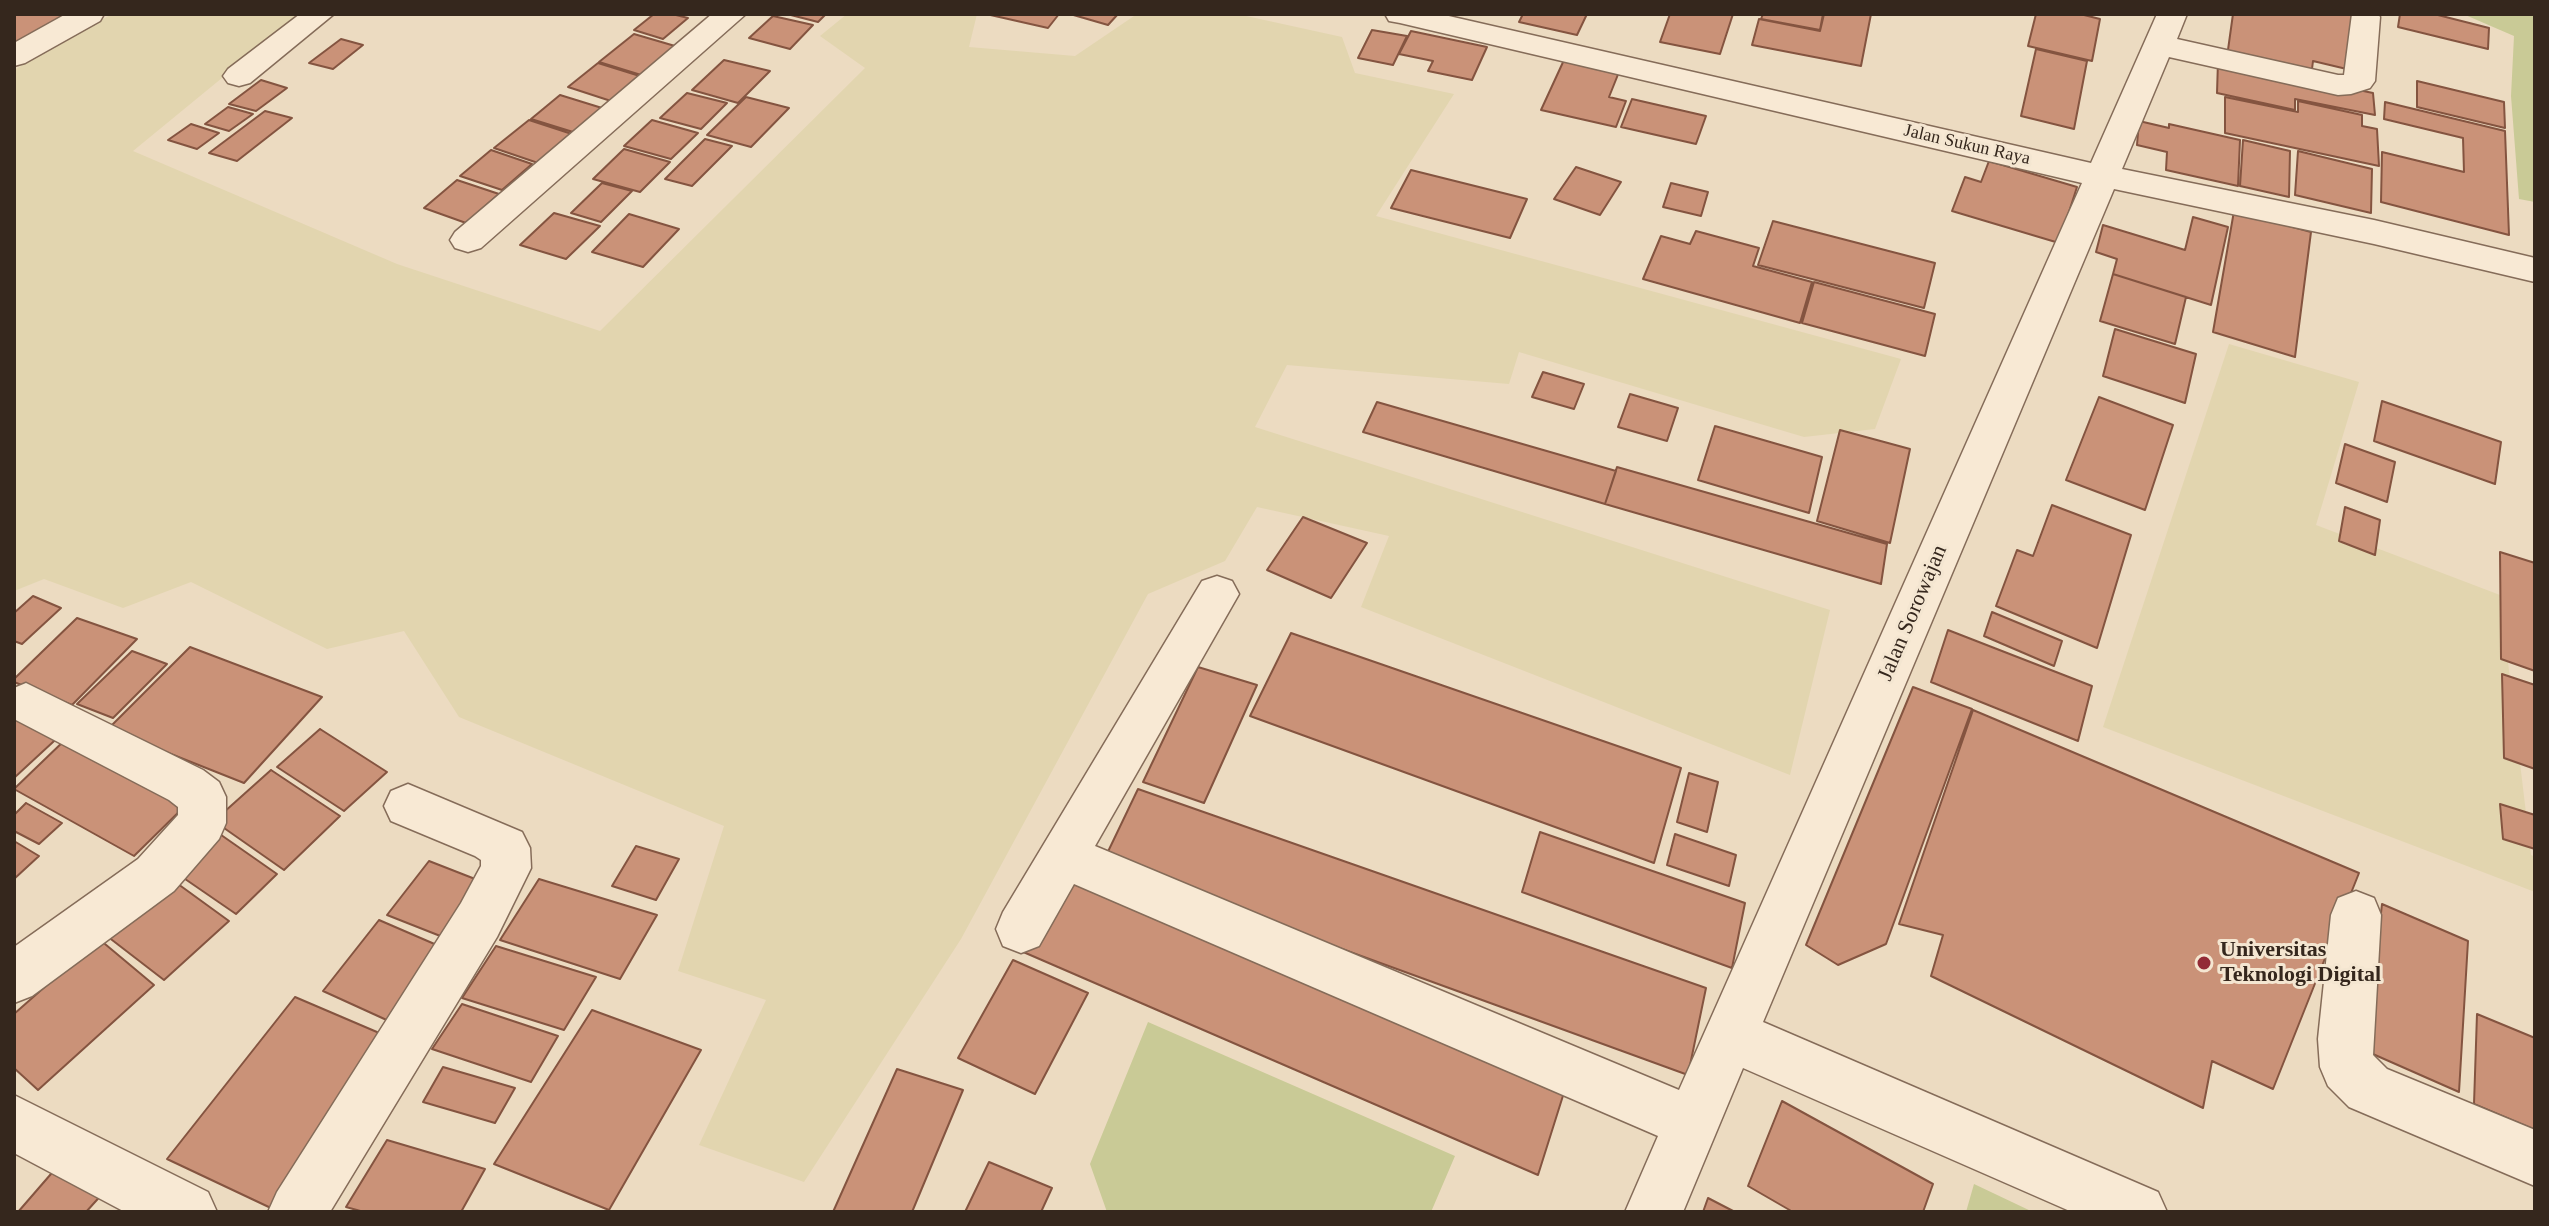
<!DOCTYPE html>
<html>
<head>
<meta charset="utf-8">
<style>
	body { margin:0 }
	#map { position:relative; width:2549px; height:1226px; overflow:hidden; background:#ecdbc1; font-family:Georgia,serif }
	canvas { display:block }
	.frame { position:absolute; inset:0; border:16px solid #35271d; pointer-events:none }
</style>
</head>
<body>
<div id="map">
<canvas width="2549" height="1226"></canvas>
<div class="frame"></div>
</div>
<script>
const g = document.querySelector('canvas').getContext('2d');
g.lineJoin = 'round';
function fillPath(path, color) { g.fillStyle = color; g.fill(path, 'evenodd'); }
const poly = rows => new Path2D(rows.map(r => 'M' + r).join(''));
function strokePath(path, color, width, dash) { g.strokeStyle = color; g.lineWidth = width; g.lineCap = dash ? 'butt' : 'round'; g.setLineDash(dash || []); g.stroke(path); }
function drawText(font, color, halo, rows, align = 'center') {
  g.font = font + ' Georgia,serif'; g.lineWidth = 6; g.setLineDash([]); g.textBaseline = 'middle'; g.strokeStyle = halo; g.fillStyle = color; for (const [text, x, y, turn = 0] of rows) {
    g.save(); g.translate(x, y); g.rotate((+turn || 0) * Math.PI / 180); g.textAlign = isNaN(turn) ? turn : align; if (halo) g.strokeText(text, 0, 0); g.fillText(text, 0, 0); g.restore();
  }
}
const farmland = poly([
	[112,14,300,14,133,151,397,264,600,331,865,68,820,36,847,14,977,14,969,47,1075,56,1137,14,1237,14,1342,37,1355,73,1454,94,1376,216,1901,359,1875,429,1804,437,1519,352,1509,384,1287,365,1255,427,1830,610,1790,775,1361,607,1389,536,1257,507,1225,561,1148,594,961,939,804,1182,699,1145,766,1000,678,971,724,826,459,717,404,631,327,649,191,582,123,608,44,579,14,591,14,70],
	[2229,344,2359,382,2316,525,2500,595,2531,855,2535,857,2535,892,2103,727]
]);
const green = poly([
	[2463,14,2535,14,2535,202,2519,199,2511,96,2514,36],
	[1148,1022,1455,1156,1431,1212,1107,1212,1090,1164],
	[1974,1184,2033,1212,1966,1212]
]);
const building = poly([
	[14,14,73,14,14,49,14,14],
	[654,14,672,14,688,18,663,39,634,30,654,14],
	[787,14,826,14,818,22,787,14],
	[986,14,1059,14,1048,28,986,14],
	[1070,14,1118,14,1108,25,1070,14],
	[1523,14,1587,14,1577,35,1519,22,1523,14],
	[1670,14,1733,14,1720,54,1660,42,1670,14],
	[1763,14,1823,14,1820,30,1761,19,1763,14],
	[1824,14,1871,14,1861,66,1752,45,1759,19,1820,31,1824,14],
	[2036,14,2080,14,2100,19,2092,61,2028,46,2036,14],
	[2233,14,2358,14,2355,71,2313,61,2311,77,2227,57,2233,14],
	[2400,14,2434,14,2489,28,2488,49,2398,27,2400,14],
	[773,16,813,25,790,49,749,38,773,16],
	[1372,30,1407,36,1393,65,1358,58,1372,30],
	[1411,31,1487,47,1472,80,1428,71,1433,61,1399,54,1411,31],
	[634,34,675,46,641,75,599,62,634,34],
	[341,39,363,45,333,69,309,63,341,39],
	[2036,49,2087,61,2074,129,2021,116,2036,49],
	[724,60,770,71,738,103,692,90,724,60],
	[1564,60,1619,72,1609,97,1626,101,1616,127,1541,110,1564,60],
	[2218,61,2373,93,2375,115,2295,99,2295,110,2217,93,2218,61],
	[598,63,643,77,614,102,568,87,598,63],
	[261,80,287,88,256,111,229,104,261,80],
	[2417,81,2504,102,2505,128,2417,107,2417,81],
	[687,93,727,103,701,129,660,118,687,93],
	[560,95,602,108,573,132,531,119,560,95],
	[746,97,789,108,751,147,707,135,746,97],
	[2225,97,2298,112,2298,101,2362,115,2362,126,2377,129,2379,166,2225,133,2225,97],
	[1632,99,1706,116,1696,144,1621,127,1632,99],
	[2385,102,2505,131,2509,235,2381,202,2382,152,2464,172,2463,138,2384,119,2385,102],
	[228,107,253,114,229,131,205,124,228,107],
	[265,111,292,118,237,161,209,153,265,111],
	[529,120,575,135,541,164,494,148,529,120],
	[652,120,698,133,671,159,624,146,652,120],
	[2139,121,2169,128,2169,124,2240,140,2238,186,2166,170,2167,152,2137,145,2139,121],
	[191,124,219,133,197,149,168,140,191,124],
	[705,139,732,146,692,186,665,179,705,139],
	[2243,140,2290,151,2289,197,2240,186,2243,140],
	[624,149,670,162,640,192,593,179,624,149],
	[491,150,532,164,502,190,460,176,491,150],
	[2298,151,2372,169,2371,213,2295,195,2298,151],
	[1989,161,2077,187,2059,243,1952,211,1965,177,1981,182,1989,161],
	[1576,167,1621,182,1600,215,1554,199,1576,167],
	[1411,170,1527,199,1510,238,1391,208,1411,170],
	[457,180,499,194,466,223,424,208,457,180],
	[602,183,632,191,601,222,571,213,602,183],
	[1671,183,1708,192,1701,216,1663,207,1671,183],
	[2234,211,2311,232,2295,357,2213,332,2234,211],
	[554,213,600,226,566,259,520,245,554,213],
	[629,214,679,229,643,267,592,252,629,214],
	[2193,217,2228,227,2211,305,2113,274,2117,259,2096,252,2103,225,2185,250,2193,217],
	[1773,221,1935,263,1924,308,1758,265,1773,221],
	[1696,231,1759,248,1753,266,1812,282,1800,323,1643,279,1661,236,1690,244,1696,231],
	[2113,274,2186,297,2175,344,2100,321,2113,274],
	[1814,282,1935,314,1925,356,1802,323,1814,282],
	[2115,329,2196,354,2185,403,2103,376,2115,329],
	[1543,372,1584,384,1574,409,1532,397,1543,372],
	[1630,394,1678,408,1667,441,1618,427,1630,394],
	[2099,397,2173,425,2145,510,2066,480,2099,397],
	[2382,401,2501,442,2495,484,2374,441,2382,401],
	[1377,402,1616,471,1605,504,1363,432,1377,402],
	[1715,426,1822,457,1809,513,1698,480,1715,426],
	[1840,430,1910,449,1890,543,1817,521,1840,430],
	[2345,444,2395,462,2387,502,2336,483,2345,444],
	[1617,467,1887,544,1881,584,1605,504,1617,467],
	[2052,505,2131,535,2097,648,1996,606,2017,550,2033,556,2052,505],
	[2345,507,2380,520,2375,555,2339,541,2345,507],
	[1303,517,1367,543,1331,598,1267,570,1303,517],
	[2500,552,2535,563,2535,671,2501,659,2500,552],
	[33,596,61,608,22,644,14,641,14,613,33,596],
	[1992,612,2062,641,2054,666,1984,636,1992,612],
	[77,618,137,639,72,705,14,682,14,679,77,618],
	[1948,630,2092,686,2078,741,1931,682,1948,630],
	[1291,633,1681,768,1654,863,1250,716,1291,633],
	[190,647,322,697,244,783,108,729,190,647],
	[132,651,167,664,113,718,77,704,132,651],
	[1198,667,1257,685,1204,803,1143,782,1198,667],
	[2502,674,2535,685,2535,769,2504,758,2502,674],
	[1913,687,1972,709,1886,944,1838,965,1806,945,1913,687],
	[14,706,66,730,14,778,14,706],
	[1973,710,2359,873,2273,1089,2212,1061,2203,1108,1931,976,1943,935,1899,924,1973,710],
	[320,729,387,772,344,811,277,767,320,729],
	[68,737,189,802,134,856,14,789,68,737],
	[271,770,340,816,284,870,214,821,271,770],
	[1689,773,1718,782,1707,832,1677,822,1689,773],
	[1138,789,1706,988,1688,1075,1103,862,1138,789],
	[26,803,62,823,39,844,14,831,14,815,26,803],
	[2500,804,2535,815,2535,849,2503,839,2500,804],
	[214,830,277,874,236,914,172,870,214,830],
	[1540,832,1745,903,1732,968,1522,892,1540,832],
	[1675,834,1736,855,1729,886,1667,865,1675,834],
	[14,841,39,856,14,879,14,841],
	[636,846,679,859,656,900,612,886,636,846],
	[429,861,493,886,453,941,387,915,429,861],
	[1064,874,1567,1083,1538,1175,1021,951,1064,874],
	[167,876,229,921,164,980,103,933,167,876],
	[539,879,657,915,620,979,500,940,539,879],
	[2382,904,2468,941,2459,1092,2366,1051,2382,904],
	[379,920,446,949,391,1022,323,991,379,920],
	[99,939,154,985,38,1090,14,1068,14,1014,99,939],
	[496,946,596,977,564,1030,462,998,496,946],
	[1013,960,1088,993,1035,1094,958,1058,1013,960],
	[295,997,398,1041,273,1209,167,1159,295,997],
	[462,1004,558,1036,531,1082,432,1049,462,1004],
	[592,1010,701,1050,609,1210,494,1164,592,1010],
	[2477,1014,2535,1038,2535,1130,2474,1104,2477,1014],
	[443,1067,515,1088,495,1123,423,1102,443,1067],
	[897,1069,963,1090,912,1212,833,1212,897,1069],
	[1782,1101,1933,1184,1923,1212,1793,1212,1748,1186,1782,1101],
	[387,1140,485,1169,461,1212,364,1212,346,1207,387,1140],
	[989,1162,1052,1188,1041,1212,965,1212,989,1162],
	[57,1167,104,1192,86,1212,18,1212,57,1167],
	[1708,1198,1735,1212,1703,1212,1708,1198]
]);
const minor = poly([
	[66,14,104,14,100,21,25,63,14,66,14,43,66,14],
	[300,14,334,14,250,83,239,86,228,83,223,76,228,69,300,14],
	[712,14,746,14,481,248,468,252,455,248,450,240,455,232,712,14],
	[1385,14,1440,14,2091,163,2157,14,2187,14,2177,39,2338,75,2344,75,2352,14,2378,14,2380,17,2375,81,2370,88,2351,94,2338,95,2169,57,2122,169,2374,220,2535,258,2535,282,2374,244,2114,189,1763,1022,2158,1192,2167,1212,2072,1212,1743,1068,1683,1212,1625,1212,1658,1136,1074,884,1039,946,1021,953,1003,946,996,929,1003,912,1202,581,1217,576,1232,581,1239,594,1095,846,1679,1090,2082,183,1400,23,1389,21,1385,14],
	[26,683,203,770,219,782,226,797,226,823,219,839,174,891,32,996,14,1003,14,947,138,859,178,815,178,807,169,800,14,719,14,688,26,683],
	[408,784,522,832,530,848,531,868,497,937,330,1212,268,1212,277,1192,461,903,481,866,481,860,475,856,391,821,384,806,391,791,408,784],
	[2356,891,2374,898,2381,915,2373,1055,2387,1069,2535,1130,2535,1186,2349,1107,2328,1086,2320,1067,2318,1039,2331,915,2338,898,2356,891],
	[14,1095,208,1192,217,1212,125,1212,14,1153,14,1095]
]);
const markers = [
	[2204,963,8,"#932b36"]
];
const farStreetnames = [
	["Jalan Sukun Raya",1967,145,13]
];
const streetNames = [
	["Jalan Sorowajan",1913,613,-67]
];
const poiNames = [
	["Universitas",2220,950],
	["Teknologi Digital",2220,975]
];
fillPath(farmland, '#e2d5af');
fillPath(green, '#c9ca96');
fillPath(building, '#ca9278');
strokePath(building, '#845440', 2);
strokePath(minor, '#856c59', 3);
fillPath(minor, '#f8e9d4');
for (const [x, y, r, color] of markers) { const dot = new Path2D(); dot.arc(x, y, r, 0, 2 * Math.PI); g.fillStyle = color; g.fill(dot); strokePath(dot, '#f4e6d1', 3); }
drawText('18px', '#35271d', '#f4e6d1', farStreetnames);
drawText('22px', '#35271d', '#f4e6d1', streetNames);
drawText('bold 22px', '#35271d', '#f4e6d1', poiNames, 'left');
</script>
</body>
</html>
